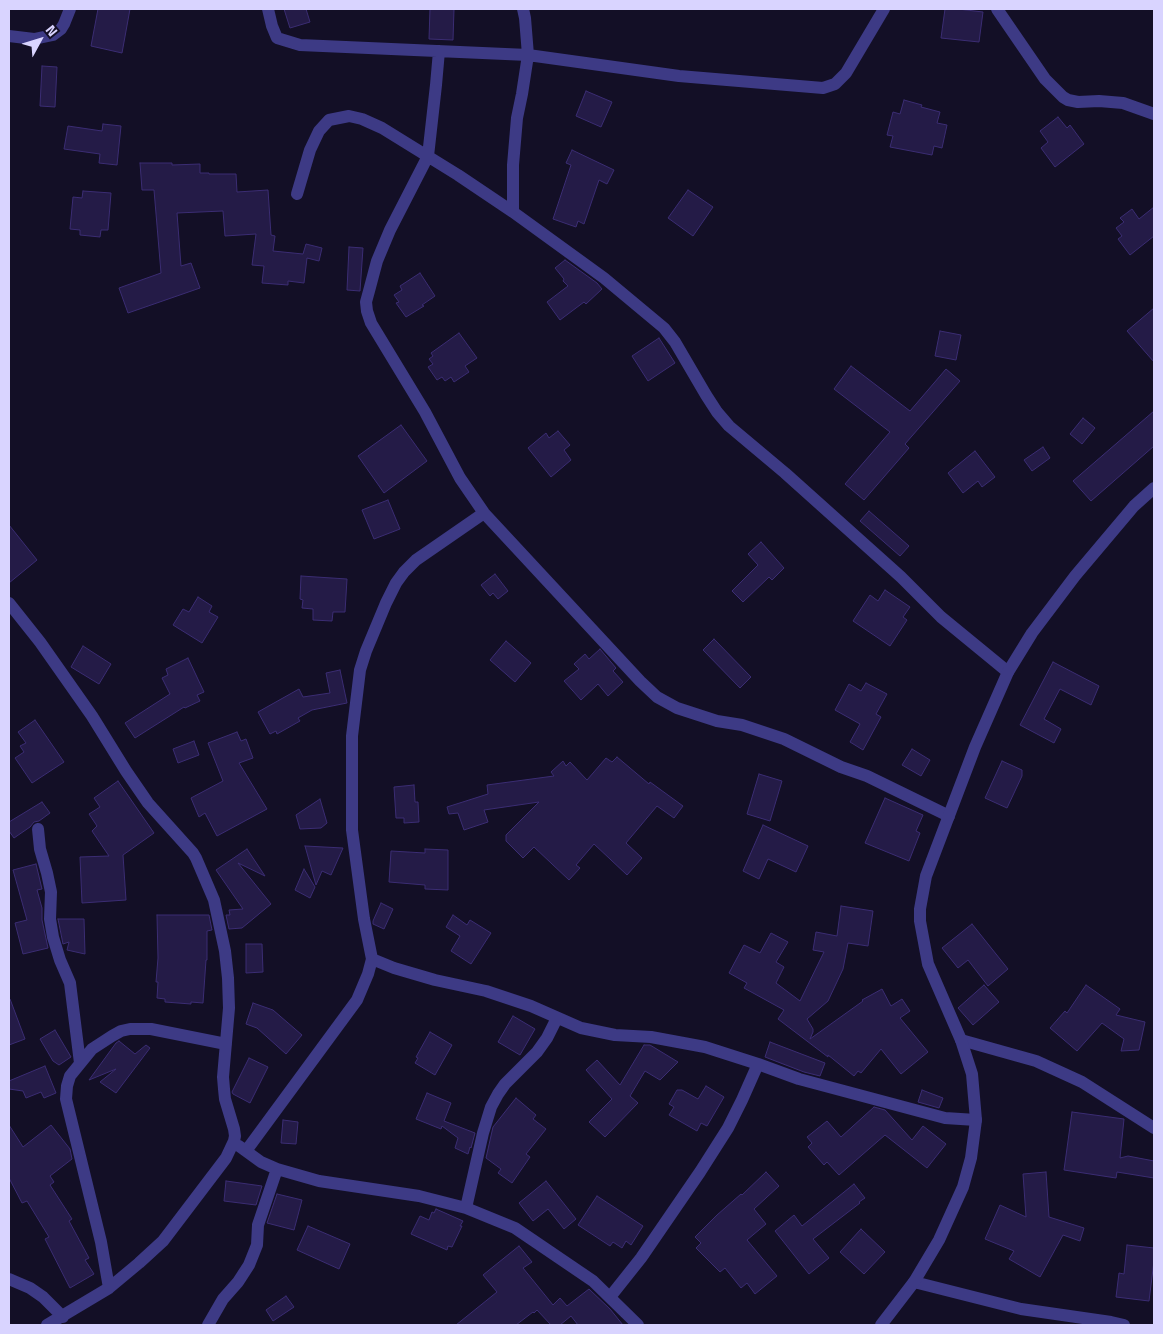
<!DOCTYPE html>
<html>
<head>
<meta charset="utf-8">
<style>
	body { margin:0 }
	#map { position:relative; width:1163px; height:1334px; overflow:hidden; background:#130f26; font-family:"Titillium Web",sans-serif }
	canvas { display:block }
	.frame { position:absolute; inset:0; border:10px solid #d9d4ff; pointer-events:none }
	.north { position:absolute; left:15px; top:15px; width:50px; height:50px; -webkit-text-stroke:4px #130f26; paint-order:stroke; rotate:51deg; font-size:14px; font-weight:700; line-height:20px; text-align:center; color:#d9d4ff }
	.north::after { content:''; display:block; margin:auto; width:18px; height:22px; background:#d9d4ff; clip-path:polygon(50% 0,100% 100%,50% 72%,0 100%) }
</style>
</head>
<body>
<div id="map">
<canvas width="1163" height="1334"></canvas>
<div class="frame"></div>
<div class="north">N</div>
</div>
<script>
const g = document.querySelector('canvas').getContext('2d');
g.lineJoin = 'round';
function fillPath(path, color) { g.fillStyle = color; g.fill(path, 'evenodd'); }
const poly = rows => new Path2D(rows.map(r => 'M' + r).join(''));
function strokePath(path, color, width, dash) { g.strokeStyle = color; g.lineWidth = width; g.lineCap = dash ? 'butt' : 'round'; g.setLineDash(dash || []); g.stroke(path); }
const building = poly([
	[98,9,130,9,122,53,91,46,98,9],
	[284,9,306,9,310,22,290,28,284,9],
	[430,9,454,9,453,40,429,39,430,9],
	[945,9,958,9,983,12,979,42,941,38,945,9],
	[42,66,57,67,55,107,40,106,42,66],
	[586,91,612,102,601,127,576,116,586,91],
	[904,100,922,105,921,107,940,112,937,123,947,125,942,148,934,146,932,155,890,147,893,136,887,135,893,112,900,114,904,100],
	[1058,117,1067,128,1070,125,1084,144,1055,167,1041,148,1048,142,1040,131,1058,117],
	[103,124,121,126,117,165,99,163,100,154,64,149,68,126,102,131,103,124],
	[572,150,614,170,607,184,599,180,584,224,578,221,576,227,553,219,571,165,566,163,572,150],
	[140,163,172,163,172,165,200,164,200,173,209,173,209,174,236,174,237,192,268,190,271,235,275,236,273,251,303,254,306,244,322,248,319,261,307,258,304,283,288,281,288,285,262,283,264,266,252,265,256,234,225,236,223,211,177,213,181,266,191,263,200,288,128,313,119,288,161,273,154,190,142,190,140,163],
	[688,190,713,207,693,236,668,218,688,190],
	[83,191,111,193,108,230,101,230,100,237,80,235,80,230,70,229,73,197,82,198,83,191],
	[1154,207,1154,236,1130,255,1118,239,1122,236,1116,228,1124,222,1120,218,1132,209,1139,219,1154,207],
	[349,247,363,248,360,291,347,290,349,247],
	[565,260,597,283,602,289,586,304,584,302,560,320,547,302,568,286,563,281,564,279,555,268,565,260],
	[420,273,435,296,422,305,424,306,406,317,396,303,399,302,394,295,402,290,400,286,420,273],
	[1154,308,1154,362,1127,331,1154,308],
	[940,331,961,335,956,360,935,356,940,331],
	[459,333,477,358,465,366,469,372,454,382,451,377,445,381,442,377,437,380,428,367,433,364,429,359,433,356,431,353,459,333],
	[659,338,675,363,648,381,632,356,659,338],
	[851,366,910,411,946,369,960,381,905,444,909,448,864,500,845,484,890,432,834,389,851,366],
	[1154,411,1154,446,1091,501,1073,481,1154,411],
	[1083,418,1095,428,1082,444,1070,434,1083,418],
	[401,425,427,461,384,493,358,456,401,425],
	[558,431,570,445,564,450,571,460,551,477,528,448,546,433,549,438,558,431],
	[1043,447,1050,458,1032,471,1024,460,1043,447],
	[975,451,995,477,982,487,978,481,963,493,948,473,975,451],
	[388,500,400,529,374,539,362,510,388,500],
	[869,511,909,546,900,556,860,521,869,511],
	[9,525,37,560,9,583,9,525],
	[761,542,784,568,772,580,769,577,743,602,732,591,758,565,748,554,761,542],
	[495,574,508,591,498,599,493,593,490,596,481,585,495,574],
	[301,576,347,579,345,612,333,612,332,621,313,620,313,609,302,608,303,600,300,599,301,576],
	[885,590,910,607,903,617,907,620,890,646,853,621,870,595,878,601,885,590],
	[198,597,212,606,209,612,218,617,202,643,173,625,183,609,189,612,198,597],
	[714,639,751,677,740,688,703,650,714,639],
	[506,641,531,663,515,682,490,660,506,641],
	[83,646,111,664,99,684,71,667,83,646],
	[600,649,616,668,613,671,623,682,608,696,598,684,581,700,564,681,579,669,574,664,585,654,589,659,600,649],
	[188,658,204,692,197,695,200,701,185,708,184,707,135,738,125,723,170,694,162,678,168,675,166,669,188,658],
	[1053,662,1099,686,1091,705,1060,689,1044,719,1061,729,1054,743,1020,725,1053,662],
	[340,670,347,703,312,710,298,718,300,721,277,734,276,731,270,734,258,712,299,689,303,697,330,693,326,673,340,670],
	[866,683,887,694,876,714,881,717,863,750,850,742,860,724,835,710,849,684,861,691,866,683],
	[35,720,64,762,32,783,15,758,24,752,20,746,26,743,18,732,35,720],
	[237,732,241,741,246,739,253,758,239,763,267,809,217,836,205,813,199,817,191,798,223,781,208,743,237,732],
	[194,741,199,755,178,763,173,749,194,741],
	[912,749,930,760,921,776,902,765,912,749],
	[617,757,649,784,650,782,683,806,674,818,657,806,626,843,642,858,627,875,594,844,576,865,580,868,569,880,534,847,523,858,506,841,506,835,539,802,484,810,488,822,464,830,458,813,449,814,447,807,488,794,487,785,554,776,551,772,563,761,566,766,570,762,587,780,606,758,612,762,617,757],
	[1002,761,1022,770,1022,776,1007,808,985,798,1002,761],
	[759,774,782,781,770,821,747,814,759,774],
	[118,781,154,833,123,855,126,900,82,903,80,857,109,856,92,831,97,826,89,814,100,807,94,798,118,781],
	[414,785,415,802,418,802,419,822,404,823,404,818,396,818,394,787,414,785],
	[885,798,923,815,916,831,920,833,909,861,865,843,885,798],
	[320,799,327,823,321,828,300,829,296,815,320,799],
	[42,802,50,813,39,821,34,822,30,827,14,838,9,831,9,822,42,802],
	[763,825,808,846,796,872,768,859,759,879,743,871,763,825],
	[305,846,343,848,331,875,322,871,316,885,305,846],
	[247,849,265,876,238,863,271,904,242,928,229,929,226,915,230,915,229,910,243,909,216,870,247,849],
	[425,849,448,850,448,890,425,889,425,885,389,882,391,851,425,853,425,849],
	[36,864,42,889,37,890,42,908,42,920,48,948,23,954,15,923,27,920,13,870,36,864],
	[304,869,315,887,310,898,295,890,304,869],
	[381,903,393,909,384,929,373,924,373,921,381,903],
	[841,906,873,911,868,946,848,943,843,969,828,1001,807,1019,813,1029,813,1032,810,1039,863,1001,862,1000,882,989,891,1006,902,999,910,1011,900,1018,928,1052,901,1074,881,1049,861,1073,858,1071,854,1076,828,1055,828,1057,778,1019,784,1010,744,988,747,983,729,973,744,945,760,953,771,933,788,942,776,962,784,967,776,983,800,1001,824,952,813,950,816,932,837,936,841,906],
	[157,915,209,915,212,930,207,931,207,960,206,960,203,1003,191,1002,191,1004,165,1002,165,999,157,998,158,982,156,982,158,958,157,915],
	[453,915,467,925,470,920,491,933,471,964,451,951,460,936,446,927,453,915],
	[58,919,84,919,85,954,67,950,69,942,63,944,58,919],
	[972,924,1008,969,988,986,968,960,958,968,942,948,972,924],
	[246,944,262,944,263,972,246,973,246,944],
	[984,985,999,1002,973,1025,958,1008,984,985],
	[1086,985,1120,1009,1116,1015,1145,1022,1139,1050,1121,1051,1124,1039,1102,1023,1077,1051,1050,1028,1065,1011,1067,1013,1086,985],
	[9,999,10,999,25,1039,9,1045,9,999],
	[253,1003,273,1010,302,1035,286,1054,257,1028,246,1024,253,1003],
	[513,1016,535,1029,520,1055,498,1042,513,1016],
	[55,1030,71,1057,59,1065,53,1061,40,1039,55,1030],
	[430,1032,452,1045,435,1075,415,1063,418,1058,416,1057,430,1032],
	[119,1041,135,1054,146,1045,150,1048,116,1093,100,1082,116,1069,89,1080,116,1043,119,1041],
	[770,1042,825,1063,820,1076,804,1072,765,1057,770,1042],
	[644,1045,650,1045,678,1062,660,1080,645,1071,630,1096,638,1103,605,1137,589,1122,612,1099,586,1070,597,1060,620,1085,644,1045],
	[249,1058,268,1067,250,1103,233,1094,232,1092,249,1058],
	[45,1066,56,1093,44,1098,41,1092,26,1098,23,1091,9,1089,9,1081,45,1066],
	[706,1086,724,1097,707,1126,701,1123,697,1131,669,1115,674,1107,669,1104,677,1090,682,1090,698,1099,706,1086],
	[922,1090,943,1098,939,1108,918,1102,922,1090],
	[427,1093,451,1103,444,1121,475,1133,471,1148,470,1147,468,1154,455,1148,458,1138,442,1126,441,1129,416,1119,427,1093],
	[516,1098,536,1115,533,1119,546,1129,526,1154,530,1157,512,1183,498,1173,501,1169,486,1158,493,1127,516,1098],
	[874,1107,885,1110,912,1140,923,1126,946,1144,927,1168,885,1135,839,1175,827,1162,824,1165,808,1147,812,1143,807,1137,827,1121,841,1137,874,1107],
	[1072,1112,1124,1119,1120,1158,1128,1156,1154,1161,1154,1178,1117,1172,1116,1178,1064,1170,1072,1112],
	[283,1120,298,1122,296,1144,281,1143,283,1120],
	[9,1125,23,1147,51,1125,70,1149,72,1159,50,1176,54,1182,50,1185,72,1219,69,1221,89,1258,85,1260,94,1274,70,1288,45,1239,49,1237,27,1201,22,1203,9,1178,9,1125],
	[766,1172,779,1186,754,1209,766,1224,747,1240,777,1276,755,1294,747,1283,741,1288,725,1268,720,1272,696,1248,701,1243,695,1237,717,1215,741,1194,742,1195,766,1172],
	[1046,1172,1049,1217,1084,1228,1080,1241,1063,1235,1040,1277,1009,1259,1014,1251,985,1239,1000,1205,1026,1217,1023,1174,1046,1172],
	[226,1181,262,1186,256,1205,224,1201,226,1181],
	[546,1181,576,1219,564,1229,548,1209,533,1221,519,1203,546,1181],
	[854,1184,865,1198,859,1202,860,1203,813,1239,829,1258,809,1274,775,1231,794,1215,802,1226,854,1184],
	[277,1194,302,1200,294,1230,267,1223,277,1194],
	[597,1196,643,1226,631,1245,626,1241,622,1248,613,1242,610,1246,578,1225,597,1196],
	[436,1209,463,1221,460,1226,462,1226,452,1247,448,1246,447,1250,411,1234,420,1216,429,1220,432,1212,434,1213,436,1209],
	[308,1226,350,1244,339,1269,297,1250,308,1226],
	[861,1229,885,1252,864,1274,840,1252,861,1229],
	[1127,1245,1154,1248,1154,1261,1149,1301,1116,1297,1119,1273,1124,1274,1127,1245],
	[519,1246,532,1262,523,1268,553,1305,560,1298,567,1306,589,1289,610,1309,623,1325,578,1325,571,1316,560,1325,551,1325,537,1310,534,1313,533,1312,516,1325,456,1325,497,1292,483,1275,519,1246],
	[286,1296,294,1307,273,1321,266,1310,286,1296]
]);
const minor = poly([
	[268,9,272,26,277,38,300,45,528,55,679,76,823,88,835,84,846,73,884,9],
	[523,9,525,18,528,55,522,94,517,118,513,165,513,212,604,278,664,328,675,342,706,395,717,412,729,426,785,473,901,577,941,617,1008,672],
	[997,9,1045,79,1063,97,1068,100,1078,102,1099,101,1123,103,1154,114],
	[9,36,34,39,53,35,61,29,64,24,70,9],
	[439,51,436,85,428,156,390,230,377,261,369,291,366,302,367,311,371,323,425,412,460,478,484,513,640,681,657,697,677,708,717,721,742,725,784,739,841,767,867,776,949,816],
	[297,194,310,150,319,131,329,120,349,116,362,119,382,128,458,175,513,212],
	[9,603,40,642,92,716,126,771,148,803,193,853,196,858,214,900,225,951,228,978,229,1008,223,1077,224,1089,225,1099,234,1129,235,1136,234,1141,226,1158,163,1241,139,1263,109,1288,47,1325],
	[38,829,40,849,47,873,51,892,50,919,53,937,60,960,70,983,80,1063],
	[372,959,394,968,435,980,486,991,531,1006,581,1028,615,1035,651,1037,705,1047,758,1064,799,1079,945,1118,976,1120],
	[961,1040,1036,1061,1082,1082,1154,1128],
	[239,1146,261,1162,277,1169,319,1181,419,1196,466,1208,515,1228,593,1281,638,1325],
	[246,1151,357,1000,368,974,372,959,364,919,352,830,352,736,360,670,366,651,386,603,396,583,404,572,416,560,484,513],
	[466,1208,483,1133,491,1107,498,1094,505,1084,537,1052,547,1038,557,1018],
	[9,1279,30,1288,43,1297,63,1317],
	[914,1282,1021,1309,1111,1322,1124,1325],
	[109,1288,101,1242,66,1099,67,1086,70,1076,92,1049,112,1036,121,1031,130,1029,151,1029,226,1044],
	[610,1297,641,1258,700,1172,728,1128,742,1100,758,1064],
	[208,1325,223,1299,238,1282,249,1265,257,1245,258,1225,277,1169]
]);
const tertiary = poly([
	[881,1325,914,1282,939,1240,963,1187,971,1158,976,1120,972,1074,961,1040,928,964,920,921,920,909,926,876,975,747,1008,672,1032,633,1075,576,1134,506,1154,488]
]);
fillPath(building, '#241b47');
strokePath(building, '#3b2d73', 1);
strokePath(minor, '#3d3a85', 12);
strokePath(tertiary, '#3d3a85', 12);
</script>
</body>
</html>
